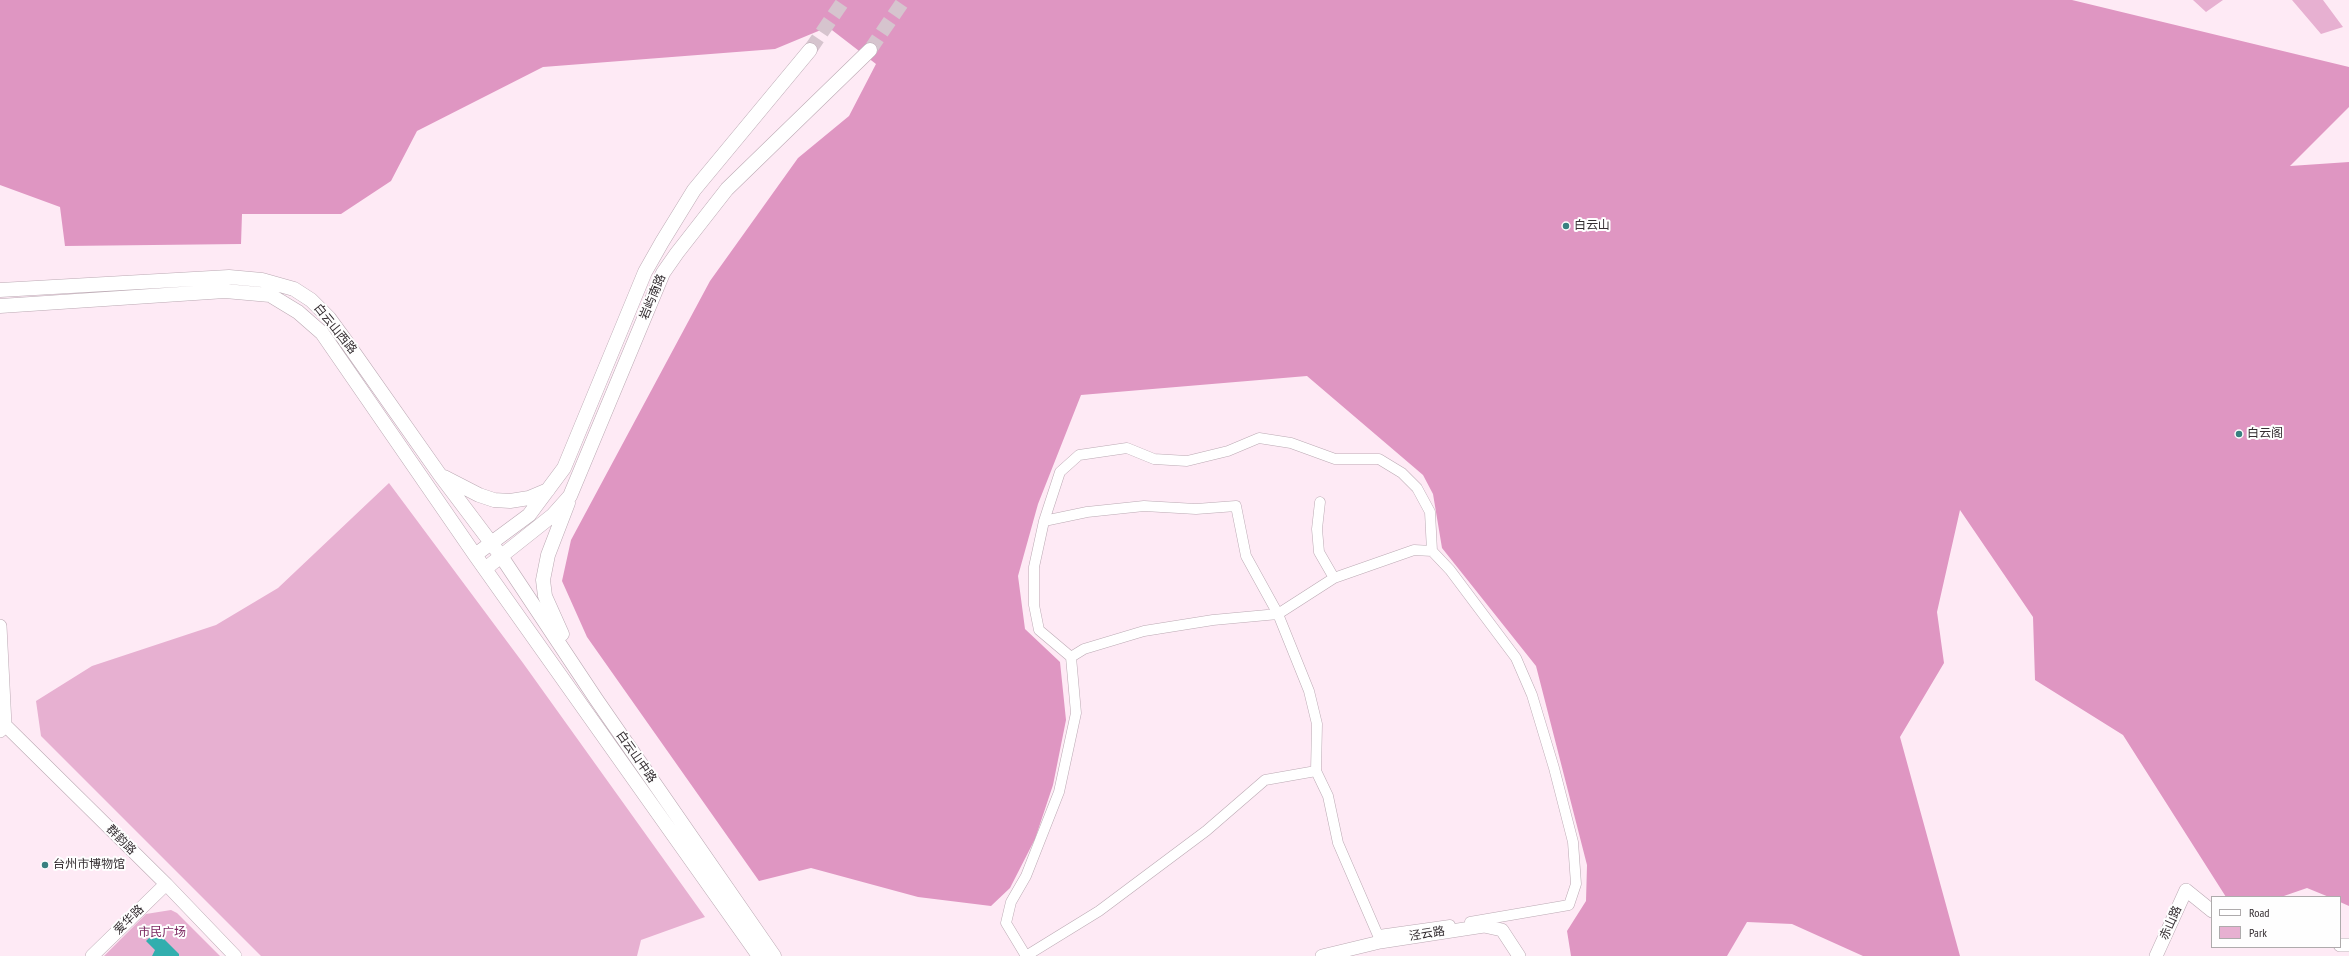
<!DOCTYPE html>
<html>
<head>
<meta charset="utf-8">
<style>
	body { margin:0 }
	#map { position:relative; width:2349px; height:956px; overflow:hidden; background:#feeaf5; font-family:"PT Sans Narrow",sans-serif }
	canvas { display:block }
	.legend { position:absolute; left:2211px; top:896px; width:130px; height:52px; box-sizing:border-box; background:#fefefe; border:1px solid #aeabac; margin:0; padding:5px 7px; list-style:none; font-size:12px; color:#352e32 }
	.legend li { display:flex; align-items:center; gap:8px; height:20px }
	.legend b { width:20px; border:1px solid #aeabac }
</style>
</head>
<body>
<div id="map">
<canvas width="2349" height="956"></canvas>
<ul class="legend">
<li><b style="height:5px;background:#fff"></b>Road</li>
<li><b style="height:11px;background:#e7b0d1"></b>Park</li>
</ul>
</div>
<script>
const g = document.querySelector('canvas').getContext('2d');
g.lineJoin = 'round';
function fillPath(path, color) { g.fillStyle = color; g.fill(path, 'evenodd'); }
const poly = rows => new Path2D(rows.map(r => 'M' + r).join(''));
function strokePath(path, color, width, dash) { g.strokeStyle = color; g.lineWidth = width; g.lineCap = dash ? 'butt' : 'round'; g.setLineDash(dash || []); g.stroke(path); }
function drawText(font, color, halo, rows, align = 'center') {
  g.font = font + ' "PT Sans Narrow","Noto Sans SC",sans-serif'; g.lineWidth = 4; g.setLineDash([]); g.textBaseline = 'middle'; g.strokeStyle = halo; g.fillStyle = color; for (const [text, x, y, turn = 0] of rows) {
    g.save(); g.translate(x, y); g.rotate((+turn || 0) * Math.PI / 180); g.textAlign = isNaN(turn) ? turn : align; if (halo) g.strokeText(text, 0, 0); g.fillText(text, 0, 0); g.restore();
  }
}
const green = poly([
	[2193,0,2223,0,2206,12],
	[2292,0,2323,0,2343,27,2321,34],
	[389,483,523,663,705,917,641,940,637,956,261,956,41,736,36,701,92,666,216,625,278,588],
	[171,910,177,913,220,956,104,956,146,914]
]);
const forest = poly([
	[0,0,2072,0,2349,67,2349,107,2290,166,2349,162,2349,906,2340,902,2340,897,2329,897,2307,888,2281,897,2226,897,2123,735,2035,680,2033,617,1960,510,1937,612,1944,663,1900,737,1960,956,1863,956,1792,924,1747,922,1727,956,1571,956,1567,931,1586,901,1587,865,1536,666,1442,548,1433,494,1423,475,1307,376,1081,395,1038,504,1018,576,1025,629,1060,662,1066,720,1053,785,1035,839,1010,888,991,906,918,897,811,868,759,881,587,637,562,581,571,540,710,281,798,158,849,116,876,64,828,27,775,49,543,67,417,131,391,181,341,214,242,214,241,244,65,246,60,207,0,185]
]);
const water = poly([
	[156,931,179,954,179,956,152,956,155,950,146,941]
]);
const secondaryTunnel = poly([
	[810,50,844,0],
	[870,50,904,0]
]);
const minor = poly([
	[1320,502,1317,529,1319,552,1334,578],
	[1044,521,1087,512,1144,506,1196,509,1236,506,1246,556,1278,614,1309,691,1317,724,1316,771,1328,796,1338,843,1380,940],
	[1071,657,1084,649,1144,631,1213,620,1278,614,1334,578,1414,550,1432,551],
	[1379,935,1450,925],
	[1026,956,1006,923,1011,902,1026,876,1059,792,1076,713,1071,657,1039,630,1034,605,1034,567,1044,521,1060,472,1079,455,1127,448,1154,459,1187,461,1228,451,1259,438,1291,443,1335,459,1379,459,1402,473,1417,488,1430,512,1432,551,1450,570,1516,658,1532,695,1554,768,1573,842,1576,884,1569,905,1470,922],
	[1026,956,1099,911,1206,831,1265,780,1316,771]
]);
const tertiary = poly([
	[0,626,5,725,0,731],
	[5,725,166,884,235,956],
	[2340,945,2349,945],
	[92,956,166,884],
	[1322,956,1380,942,1484,926,1502,930,1519,956],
	[2156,956,2186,890,2212,911]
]);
const secondary = poly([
	[0,290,229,277,262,280,294,289,311,300,329,318,345,340,440,475,501,556,596,699,774,956],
	[0,306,225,291,270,295,298,312,322,333,475,555,759,956],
	[444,477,479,495,494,500,510,501,529,498,548,490],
	[475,555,529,515,564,468,645,272,662,242,694,190,810,50],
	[485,569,553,515,570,496,663,273,677,253,727,189,870,50],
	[562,634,545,596,543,580,548,555,568,503]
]);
const markers = [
	[1566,226,4,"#388080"],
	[2239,434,4,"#388080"],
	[45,865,4,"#388080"]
];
const poiNames = [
	["白云山",1574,226],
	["白云阁",2247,434],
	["台州市博物馆",53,865]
];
const streetNames = [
	["岩屿南路",653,297,-67],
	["白云山西路",335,329,51],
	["白云山中路",636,757,55],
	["群韵路",121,840,45],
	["爱华路",129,920,-44],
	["赤山路",2171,923,-66],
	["泾云路",1427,934,-9]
];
const parkNames = [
	["市民广场",162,933]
];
fillPath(green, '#e7b0d1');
fillPath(forest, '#df96c2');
fillPath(water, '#32aeae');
strokePath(secondaryTunnel, '#d6c4ce', 14, [14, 7]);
strokePath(minor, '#bba9b3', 11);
strokePath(tertiary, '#bba9b3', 14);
strokePath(secondary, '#bba9b3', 15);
strokePath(minor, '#fff', 10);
strokePath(tertiary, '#fff', 13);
strokePath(secondary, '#fff', 14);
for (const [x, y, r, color] of markers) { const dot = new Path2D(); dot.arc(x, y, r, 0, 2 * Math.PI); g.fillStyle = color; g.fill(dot); strokePath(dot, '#fefefe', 1.5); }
drawText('12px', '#352e32', '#fefefe', poiNames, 'left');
drawText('12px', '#352e32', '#fefefe', streetNames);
drawText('12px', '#7a255f', '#fefefe', parkNames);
</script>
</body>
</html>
